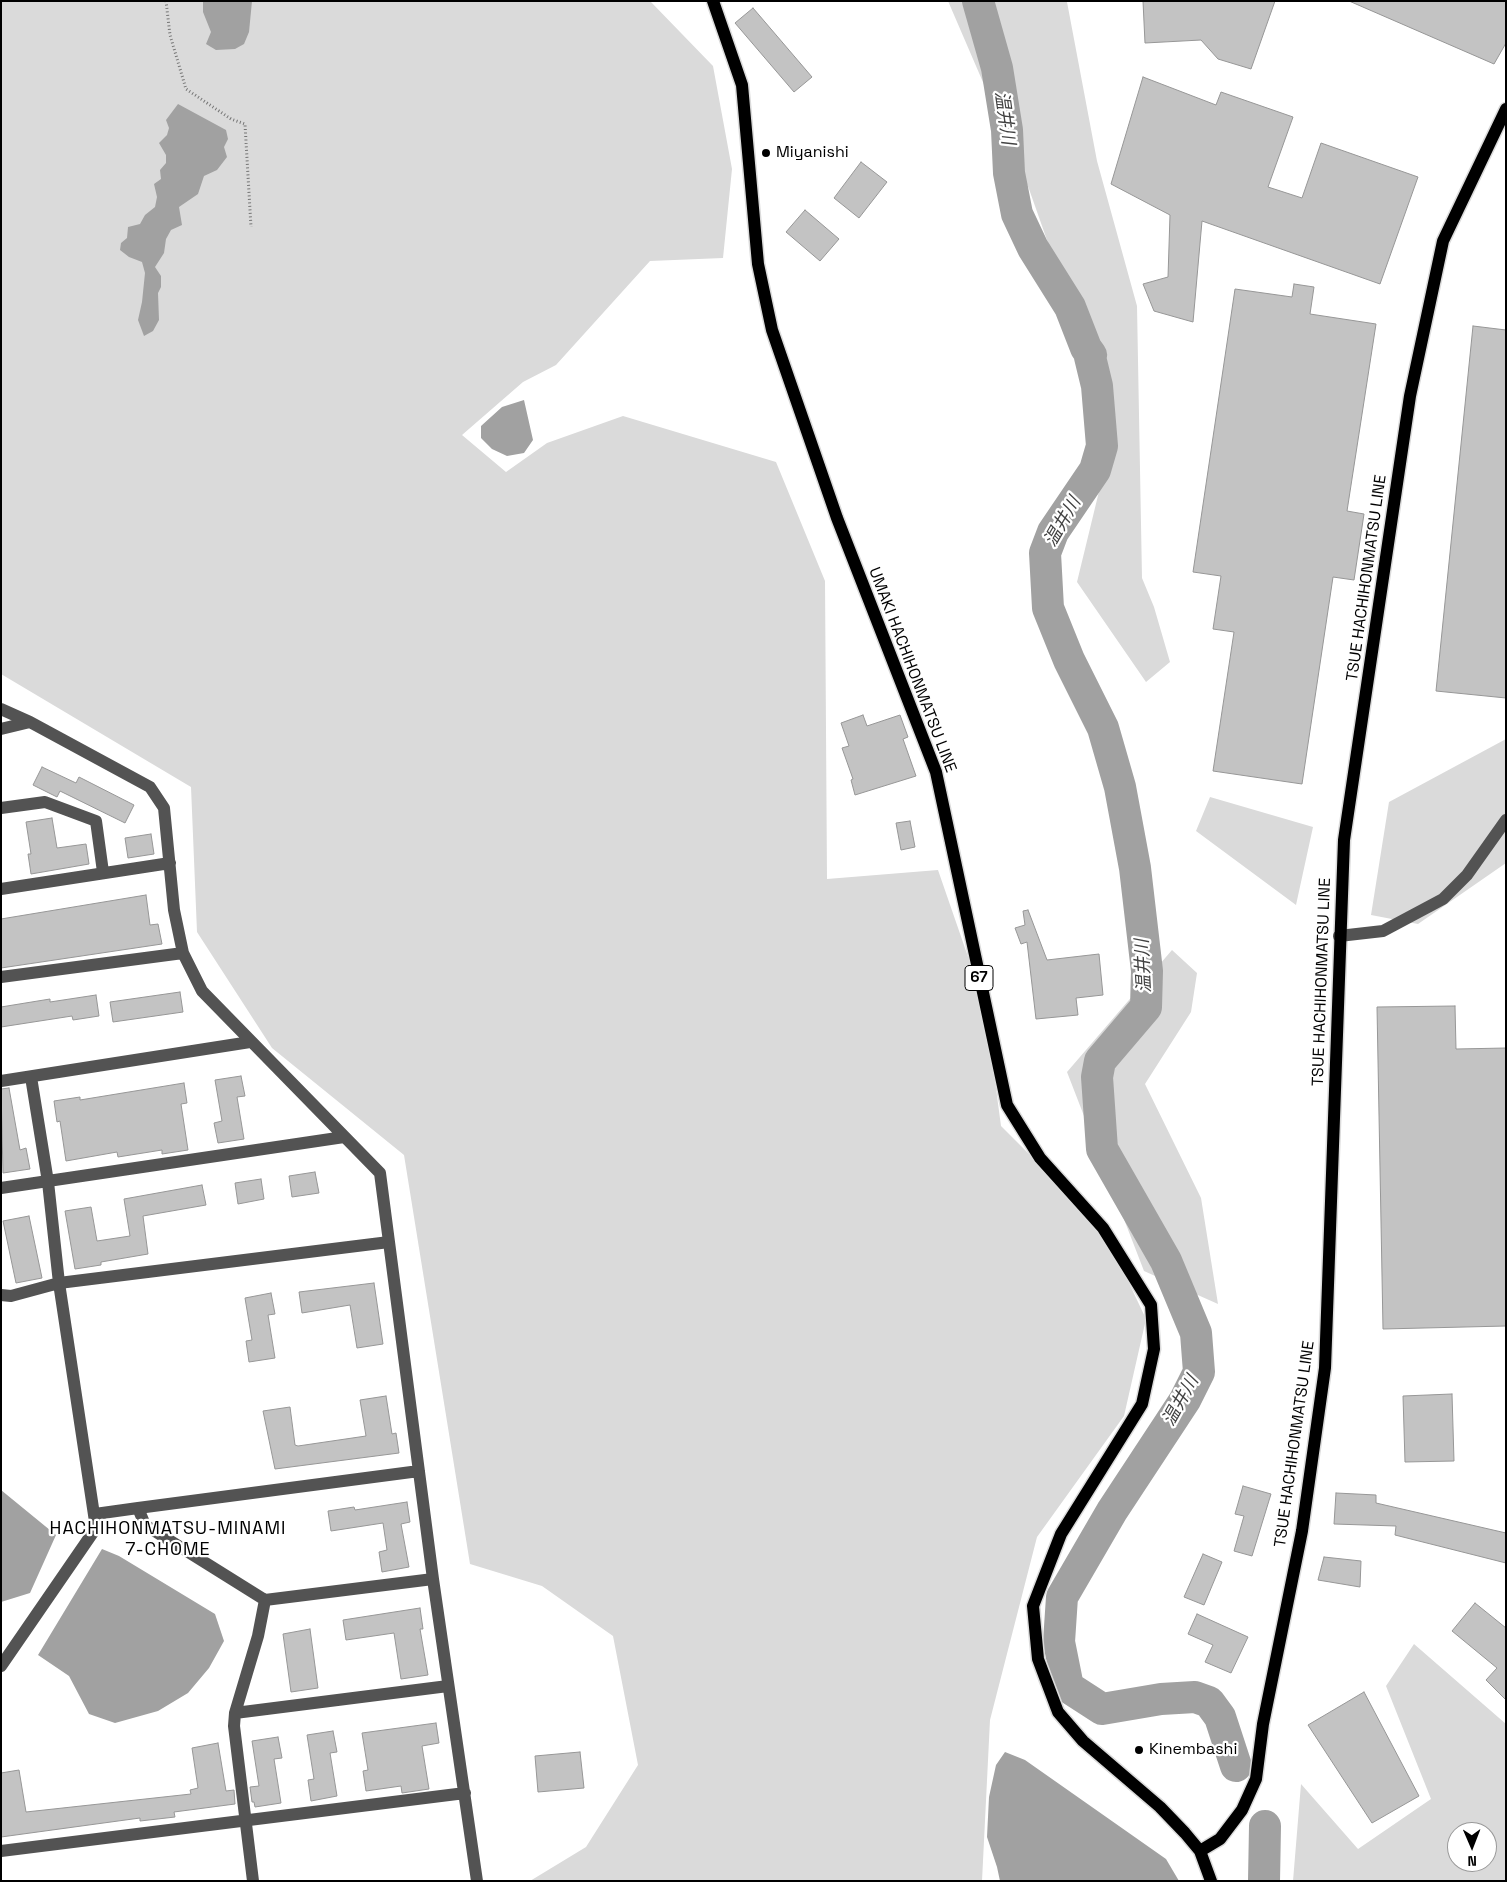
<!DOCTYPE html>
<html>
<head>
<meta charset="utf-8">
<style>
	body { margin:0 }
	#map { position:relative; width:1507px; height:1882px; overflow:hidden; background:#fff; font-family:"Space Grotesk",sans-serif }
	canvas { display:block }
	.frame { position:absolute; inset:0; border:2px solid #000; pointer-events:none }
	.north { position:absolute; left:1447px; top:1822px; width:50px; height:50px; box-sizing:border-box; background:#fff; border:1px solid #999; border-radius:50%; rotate:179deg; font-size:14px; font-weight:700; line-height:20px; text-align:center; color:#000 }
	.north::after { content:''; display:block; margin:auto; width:18px; height:22px; background:#000; clip-path:polygon(50% 0,100% 100%,50% 72%,0 100%) }
</style>
</head>
<body>
<div id="map">
<canvas width="1507" height="1882"></canvas>
<div class="frame"></div>
<div class="north">N</div>
</div>
<script>
const g = document.querySelector('canvas').getContext('2d');
g.lineJoin = 'round';
function fillPath(path, color) { g.fillStyle = color; g.fill(path, 'evenodd'); }
const poly = rows => new Path2D(rows.map(r => 'M' + r).join(''));
function strokePath(path, color, width, dash) { g.strokeStyle = color; g.lineWidth = width; g.lineCap = dash ? 'butt' : 'round'; g.setLineDash(dash || []); g.stroke(path); }
function drawText(font, color, halo, rows, align = 'center') {
  g.font = font + ' "Space Grotesk","Noto Sans JP",sans-serif'; g.lineWidth = 4.5; g.setLineDash([]); g.textBaseline = 'middle'; g.strokeStyle = halo; g.fillStyle = color; for (const [text, x, y, turn = 0] of rows) {
    g.save(); g.translate(x, y); g.rotate((+turn || 0) * Math.PI / 180); g.textAlign = isNaN(turn) ? turn : align; if (halo) g.strokeText(text, 0, 0); g.fillText(text, 0, 0); g.restore();
  }
}
const green = poly([
	[1,1,650,1,713,66,732,169,723,258,650,261,556,365,523,382,462,435,506,472,547,443,623,416,776,462,825,581,827,879,938,870,985,1006,1001,1126,1103,1228,1146,1319,1124,1416,1037,1537,990,1720,982,1881,530,1881,586,1847,638,1765,613,1636,542,1586,470,1564,404,1155,272,1048,197,932,191,787,1,674],
	[948,1,1067,2,1097,161,1137,306,1142,578,1154,607,1170,662,1146,682,1077,582,1102,479,1078,328,1029,189],
	[1506,739,1506,863,1418,924,1371,915,1389,802],
	[1210,797,1313,827,1296,905,1196,831],
	[1172,950,1197,973,1191,1012,1145,1084,1201,1198,1218,1304,1144,1271,1067,1072],
	[1414,1644,1506,1724,1506,1881,1293,1881,1301,1784,1358,1849,1431,1799,1386,1686],
	[1457,1832,1487,1832,1487,1862,1457,1862]
]);
const water = poly([
	[203,1,252,1,249,32,244,44,235,49,216,50,206,44,211,32,203,12],
	[178,104,226,130,228,139,224,147,227,157,217,170,204,176,198,194,179,207,182,225,171,230,166,239,164,253,155,267,161,276,161,287,158,293,159,320,153,331,144,336,138,320,142,302,145,273,142,262,129,257,120,250,121,243,127,238,128,227,140,224,145,215,155,207,157,197,154,184,161,179,160,170,166,163,166,155,159,143,167,135,169,128,166,120],
	[524,400,533,440,524,453,507,456,492,449,481,438,481,426,502,407],
	[1,1490,56,1535,30,1593,1,1602],
	[102,1549,119,1556,215,1614,224,1641,209,1668,188,1693,158,1711,115,1723,89,1714,69,1676,38,1655],
	[1005,1752,1025,1760,1166,1859,1179,1881,1000,1881,997,1867,987,1837,989,1797,996,1765]
]);
const river = poly([
	[978,1,997,68,1007,130,1009,173,1017,214,1033,248,1070,307,1086,348,1091,355,1090,357,1097,386,1102,446,1095,470,1053,532,1045,553,1048,608,1069,660,1103,728,1120,787,1135,868,1147,971,1146,1007,1100,1061,1097,1077,1102,1149,1166,1261,1196,1333,1199,1372,1185,1400,1112,1511,1062,1597,1059,1642,1068,1687,1102,1709,1161,1699,1195,1697,1209,1702,1220,1717,1236,1766],
	[1264,1881,1265,1826]
]);
const building = poly([
	[1143,1,1275,1,1251,69,1218,59,1201,40,1145,43,1143,1],
	[1349,1,1506,1,1506,43,1494,64,1349,1],
	[753,8,812,77,794,92,735,23,753,8],
	[1143,77,1216,105,1221,92,1293,117,1268,187,1302,198,1321,143,1418,177,1380,284,1202,221,1193,322,1154,311,1143,284,1168,277,1170,215,1111,184,1143,77],
	[861,162,887,182,859,218,834,198,861,162],
	[805,210,839,239,820,261,786,232,805,210],
	[1294,284,1314,287,1310,314,1376,324,1347,511,1364,514,1354,580,1333,577,1302,784,1213,771,1234,632,1213,629,1221,576,1193,572,1235,289,1292,297,1294,284],
	[1473,326,1506,330,1506,698,1436,691,1473,326],
	[863,715,867,726,900,715,908,737,903,739,916,776,855,795,851,780,853,779,842,748,849,746,841,723,863,715],
	[42,767,76,783,79,777,134,805,125,823,60,791,57,797,33,785,42,767],
	[52,818,57,848,86,844,89,864,31,874,28,854,31,854,26,822,52,818],
	[910,821,915,847,901,850,896,823,910,821],
	[151,834,154,854,128,858,125,838,151,834],
	[146,895,150,925,158,924,162,944,1,968,1,919,146,895],
	[1028,910,1047,960,1099,954,1103,995,1076,998,1078,1015,1036,1019,1027,942,1021,944,1015,928,1025,925,1023,911,1028,910],
	[180,992,183,1012,113,1022,110,1002,180,992],
	[96,995,99,1016,73,1020,72,1016,1,1027,1,1007,50,999,50,1002,96,995],
	[1455,1006,1456,1049,1506,1048,1506,1326,1383,1329,1377,1007,1455,1006],
	[241,1076,245,1096,237,1097,244,1139,218,1143,214,1123,222,1121,215,1080,241,1076],
	[184,1083,187,1103,181,1104,188,1150,162,1154,162,1150,118,1157,117,1152,66,1161,60,1121,57,1122,54,1101,80,1097,80,1100,184,1083],
	[9,1088,20,1150,26,1148,30,1169,3,1173,1,1089,9,1088],
	[315,1172,319,1193,292,1197,289,1176,315,1172],
	[261,1179,264,1199,238,1204,235,1183,261,1179],
	[202,1185,206,1205,143,1216,148,1254,101,1262,101,1265,75,1269,65,1211,91,1207,97,1241,130,1236,124,1199,202,1185],
	[29,1216,42,1278,16,1283,3,1221,29,1216],
	[374,1283,383,1344,357,1348,350,1305,302,1313,299,1292,374,1283],
	[271,1293,275,1314,268,1315,275,1358,249,1362,246,1341,252,1340,245,1298,271,1293],
	[1452,1394,1454,1461,1405,1462,1403,1396,1452,1394],
	[386,1396,392,1434,396,1433,399,1453,275,1469,263,1411,290,1407,295,1445,298,1446,366,1436,360,1400,386,1396],
	[1243,1486,1271,1494,1252,1556,1234,1551,1244,1516,1235,1514,1243,1486],
	[1336,1493,1376,1495,1376,1503,1506,1533,1506,1563,1395,1535,1396,1526,1334,1524,1336,1493],
	[407,1502,410,1522,401,1524,409,1567,382,1572,379,1552,387,1550,383,1523,331,1531,328,1511,354,1507,355,1510,407,1502],
	[1203,1554,1222,1562,1204,1605,1184,1597,1203,1554],
	[1324,1557,1361,1561,1360,1587,1318,1580,1324,1557],
	[1475,1603,1506,1628,1506,1700,1486,1680,1497,1668,1452,1631,1475,1603],
	[420,1608,423,1629,420,1629,428,1675,401,1679,394,1633,346,1640,343,1620,420,1608],
	[1197,1614,1248,1637,1231,1673,1205,1662,1213,1645,1188,1634,1197,1614],
	[310,1629,318,1688,291,1692,283,1634,310,1629],
	[1364,1692,1419,1796,1372,1823,1308,1725,1364,1692],
	[436,1723,439,1743,422,1746,429,1789,402,1793,401,1786,366,1791,363,1771,368,1770,362,1733,436,1723],
	[333,1731,337,1752,330,1753,337,1796,311,1801,308,1780,314,1779,307,1735,333,1731],
	[278,1737,282,1758,274,1759,281,1803,255,1807,254,1802,252,1802,250,1787,259,1786,252,1741,278,1737],
	[218,1743,226,1791,234,1790,235,1804,174,1812,175,1817,140,1821,140,1818,1,1837,1,1773,19,1770,26,1812,191,1794,190,1790,198,1788,192,1748,218,1743],
	[580,1752,584,1788,538,1792,535,1756,580,1752]
]);
const path = poly([
	[166,1,170,35,186,89,231,119,245,124,251,227]
]);
const minor = poly([
	[1,709,30,722],
	[1,729,30,722,150,787,164,808,174,910,183,953,202,991,380,1173,433,1579,477,1881],
	[1,808,45,802,96,821,103,872],
	[1,889,170,863],
	[1339,936,1383,931,1443,899,1467,875,1506,820],
	[1,977,183,953],
	[1,1081,250,1042],
	[1,1188,344,1137],
	[1,1295,11,1296,59,1283,389,1242],
	[138,1508,419,1471],
	[95,1514,138,1508,145,1525,265,1600],
	[1,1666,96,1528,59,1283,48,1182,31,1077],
	[235,1713,448,1686],
	[1,1851,465,1793],
	[253,1881,234,1726,235,1713,258,1636,265,1600,433,1579]
]);
const major = poly([
	[713,1,742,85,758,264,772,330,837,518,936,772,1007,1105,1040,1158,1103,1228,1151,1305,1154,1349,1142,1404,1061,1534,1033,1606,1038,1659,1058,1712,1083,1741,1160,1807,1185,1833,1200,1851,1211,1881],
	[1200,1851,1220,1839,1242,1810,1256,1779,1263,1724,1302,1531,1325,1368,1344,840,1410,396,1443,241,1506,109]
]);
const markers = [
	[766,153,5,"#000"],
	[1139,1750,5,"#000"]
];
const shields = [
	[979,978,28]
];
const shieldNames = [
	["67",979,978]
];
const poiNames = [
	["Miyanishi",776,153],
	["Kinembashi",1149,1750]
];
const streetNames = [
	["TSUE HACHIHONMATSU LINE",1367,578,-82],
	["UMAKI HACHIHONMATSU LINE",912,670,69],
	["TSUE HACHIHONMATSU LINE",1322,982,-88],
	["TSUE HACHIHONMATSU LINE",1295,1444,-82]
];
const waterNames = [
	["温井川",1004,118,82],
	["温井川",1063,522,-60],
	["温井川",1144,966,-93],
	["温井川",1181,1401,-61]
];
const neighbourhoodNames = [
	["HACHIHONMATSU-MINAMI",168,1529],
	["7-CHOME",168,1550]
];
fillPath(green, '#dadada');
fillPath(water, '#a1a1a1');
strokePath(river, '#a1a1a1', 32);
fillPath(building, '#c3c3c3');
strokePath(building, '#979797', 1);
strokePath(major, '#dbdbdb', 15);
strokePath(path, '#757575', 3, [1, 2.5]);
strokePath(minor, '#535353', 12);
strokePath(major, '#000', 12);
for (const [x, y, r, color] of markers) { const dot = new Path2D(); dot.arc(x, y, r, 0, 2 * Math.PI); g.fillStyle = color; g.fill(dot); strokePath(dot, '#fff', 2); }
for (const [x, y, w] of shields) { const box = new Path2D(); box.roundRect(x - w / 2, y - 12.5, w, 25, 4); g.fillStyle = '#fff'; g.fill(box); strokePath(box, '#000', 1); }
drawText('bold 15px', '#000', null, shieldNames);
drawText('16px', '#000', '#fff', poiNames, 'left');
drawText('16px', '#000', '#fff', streetNames);
drawText('italic 18px', '#424242', '#fff', waterNames);
g.letterSpacing = '1px';
drawText('18px', '#000', '#fff', neighbourhoodNames);
g.letterSpacing = '0px';
</script>
</body>
</html>
